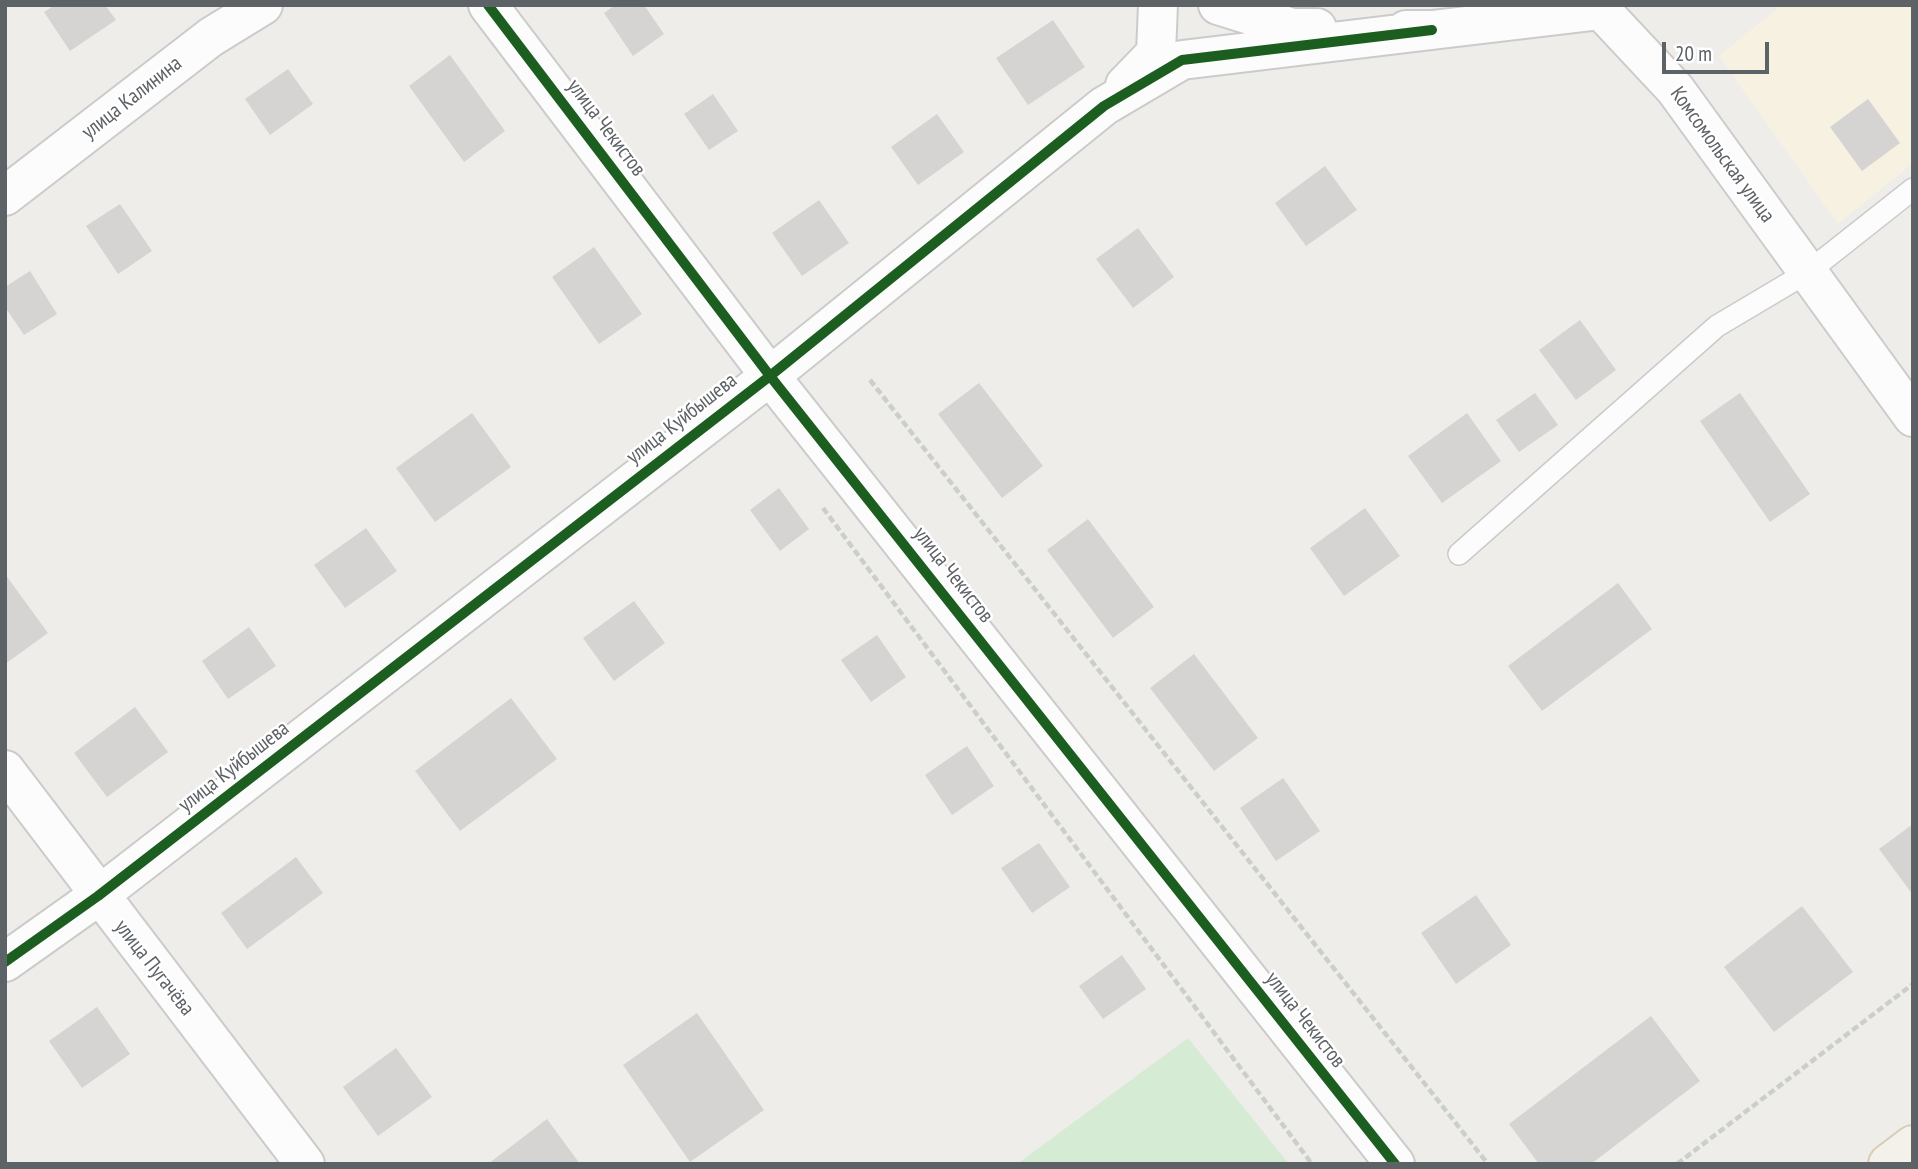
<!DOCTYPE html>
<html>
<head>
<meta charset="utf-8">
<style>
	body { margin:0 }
	#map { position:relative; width:1918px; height:1169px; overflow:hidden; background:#eeede9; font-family:"PT Sans Narrow",sans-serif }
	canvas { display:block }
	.frame { position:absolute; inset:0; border:7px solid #5d6267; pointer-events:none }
	.scale { position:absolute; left:1662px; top:42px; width:107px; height:32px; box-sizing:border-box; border:4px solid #5d6267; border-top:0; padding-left:9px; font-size:21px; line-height:24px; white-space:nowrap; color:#5d6267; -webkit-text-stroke:5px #fff; paint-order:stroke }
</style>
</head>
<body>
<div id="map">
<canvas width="1918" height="1169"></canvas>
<div class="frame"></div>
<div class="scale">20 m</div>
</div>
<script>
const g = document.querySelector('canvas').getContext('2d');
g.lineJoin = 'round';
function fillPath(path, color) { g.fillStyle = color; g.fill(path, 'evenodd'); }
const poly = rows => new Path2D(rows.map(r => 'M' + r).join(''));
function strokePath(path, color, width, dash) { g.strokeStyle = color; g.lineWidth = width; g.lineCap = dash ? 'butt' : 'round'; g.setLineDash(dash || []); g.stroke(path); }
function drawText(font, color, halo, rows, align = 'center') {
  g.font = font + ' "PT Sans Narrow",sans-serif'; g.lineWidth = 5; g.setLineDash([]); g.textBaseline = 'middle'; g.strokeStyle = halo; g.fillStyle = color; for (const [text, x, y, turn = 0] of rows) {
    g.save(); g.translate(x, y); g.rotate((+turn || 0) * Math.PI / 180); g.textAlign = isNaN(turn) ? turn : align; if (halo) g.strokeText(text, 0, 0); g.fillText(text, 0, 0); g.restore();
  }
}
const commercial = poly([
	[1782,5,1913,5,1913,163,1838,224,1719,56]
]);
const green = poly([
	[1188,1038,1289,1164,1017,1164]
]);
const building = poly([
	[55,5,105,5,116,20,70,51,44,12],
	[615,5,644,5,664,34,633,56,604,13],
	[1053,20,1085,67,1028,105,996,58],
	[450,55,505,131,464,162,409,86],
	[288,69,313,104,270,135,245,99],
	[713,94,738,131,709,150,684,114],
	[1868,99,1900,143,1862,171,1830,127],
	[937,114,964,152,918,185,891,147],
	[1325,166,1357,210,1306,246,1275,203],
	[819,200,849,243,802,276,772,233],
	[120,204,152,251,118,274,86,226],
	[1138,228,1174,277,1133,308,1096,259],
	[594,247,642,314,599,344,552,277],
	[30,271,57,314,24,335,5,307,5,287],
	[1580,320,1616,370,1576,400,1539,350],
	[979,383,1043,466,1002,498,938,414],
	[1535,393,1558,425,1519,452,1496,420],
	[1740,393,1810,494,1770,522,1700,421],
	[472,413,511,467,435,522,396,468],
	[1467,413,1501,461,1442,503,1408,456],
	[779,488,809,529,780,551,750,510],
	[1365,508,1400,556,1344,596,1310,548],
	[1088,519,1154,607,1113,638,1047,550],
	[366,528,397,571,345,608,314,565],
	[5,574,48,633,5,664],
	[1618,583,1652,629,1542,711,1508,666],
	[634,601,665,643,614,681,583,638],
	[249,627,276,666,228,699,202,661],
	[877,635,906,677,871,702,841,660],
	[1194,654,1258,738,1214,771,1150,688],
	[511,698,557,759,460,831,415,771],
	[135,707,168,752,107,797,74,753],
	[967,746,994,786,952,815,925,775],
	[1283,778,1320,831,1276,861,1240,808],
	[1913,824,1913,895,1879,849],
	[1039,843,1070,887,1032,913,1001,868],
	[296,857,323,893,247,949,221,913],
	[1476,895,1511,945,1456,984,1421,933],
	[1802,906,1853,972,1774,1032,1724,967],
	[1122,955,1146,989,1103,1019,1079,986],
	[97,1007,130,1054,82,1088,49,1041],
	[697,1013,764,1110,690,1162,623,1065],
	[1651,1016,1700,1081,1591,1164,1539,1164,1509,1124],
	[396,1048,432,1097,378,1136,343,1087],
	[547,1119,580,1164,488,1164]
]);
const path = poly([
	[870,380,1488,1164],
	[823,508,1312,1164],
	[1677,1164,1913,984]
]);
const lane = poly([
	[1459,554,1717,326,1808,272,1913,189]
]);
const street = poly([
	[488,5,770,376,1395,1164],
	[1218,5,1292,28,1317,28],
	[1406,30,1432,30,1601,10,1675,89,1913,417],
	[1125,85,1156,53,1158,5],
	[5,196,211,37,263,5],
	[5,770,305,1164],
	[5,962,98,896,770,376,1104,106,1182,60,1432,30]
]);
const primary = poly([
	[1888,1164,1913,1145]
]);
const cycleway = poly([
	[488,5,770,376,1395,1164],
	[5,962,98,896,770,376,1104,106,1182,60,1432,30]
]);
const streetNames = [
	["улица Калинина",132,98,-38],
	["улица Чекистов",606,128,53],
	["Комсомольская улица",1722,155,54],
	["улица Куйбышева",682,419,-38],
	["улица Чекистов",953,575,52],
	["улица Куйбышева",234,767,-38],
	["улица Пугачёва",154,968,52],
	["улица Чекистов",1305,1020,52]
];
fillPath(commercial, '#f7f1e2');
fillPath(green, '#d6ebd3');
fillPath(building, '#d5d4d2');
strokePath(lane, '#cbcbcb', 24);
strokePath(street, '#cbcbcb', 42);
strokePath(primary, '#d7ccb5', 42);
strokePath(path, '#cacfcb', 4.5, [7, 3.5]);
strokePath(lane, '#fcfcfc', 21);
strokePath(street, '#fcfcfc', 38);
strokePath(primary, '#f3f1e9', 38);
strokePath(cycleway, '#1b5e20', 10);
drawText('21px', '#5d6267', '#fff', streetNames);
</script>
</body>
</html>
